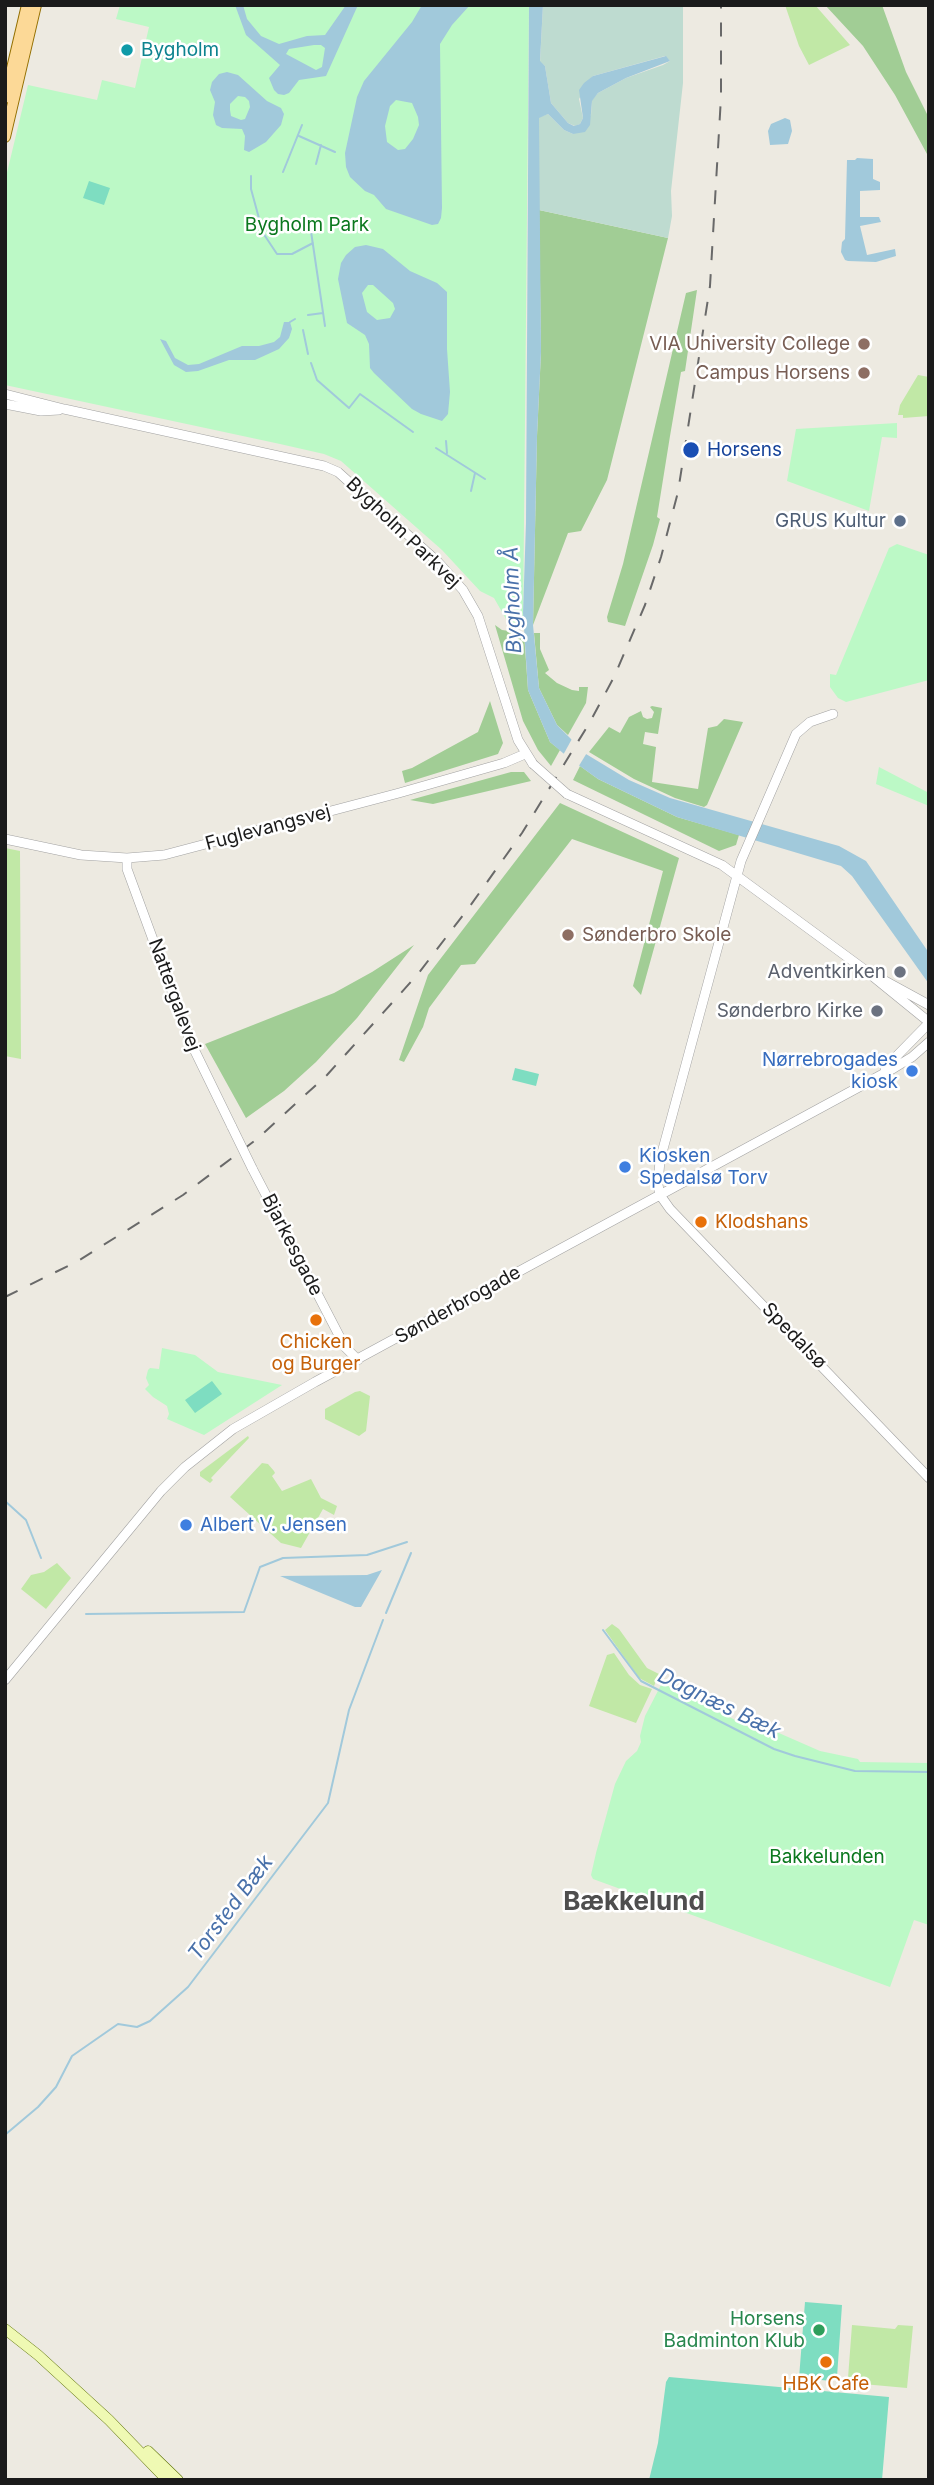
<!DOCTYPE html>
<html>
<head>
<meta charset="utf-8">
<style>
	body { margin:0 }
	#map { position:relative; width:934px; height:2485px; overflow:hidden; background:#edeae1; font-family:Inter,sans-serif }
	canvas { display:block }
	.frame { position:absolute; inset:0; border:7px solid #1b1b1b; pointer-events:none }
</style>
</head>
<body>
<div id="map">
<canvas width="934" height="2485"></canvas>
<div class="frame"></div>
</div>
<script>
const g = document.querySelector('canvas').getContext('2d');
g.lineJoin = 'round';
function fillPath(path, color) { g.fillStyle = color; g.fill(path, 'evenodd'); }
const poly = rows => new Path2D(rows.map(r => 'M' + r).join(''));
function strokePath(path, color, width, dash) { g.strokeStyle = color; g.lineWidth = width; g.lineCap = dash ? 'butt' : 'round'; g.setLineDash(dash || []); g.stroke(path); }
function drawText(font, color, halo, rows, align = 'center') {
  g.font = font + ' Inter,sans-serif'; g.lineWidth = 5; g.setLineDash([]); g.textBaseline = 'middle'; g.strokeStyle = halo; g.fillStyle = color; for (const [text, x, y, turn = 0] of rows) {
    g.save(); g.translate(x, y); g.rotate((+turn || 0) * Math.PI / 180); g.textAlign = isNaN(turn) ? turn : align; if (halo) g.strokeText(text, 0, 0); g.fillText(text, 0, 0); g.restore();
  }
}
const grass = poly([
	[785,5,815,5,850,45,809,65,799,46],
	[918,375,929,377,929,416,903,418,903,415,898,415,900,405],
	[5,848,20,851,21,1059,5,1056],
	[360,1391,370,1396,366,1431,359,1436,325,1419,325,1409,355,1392],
	[248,1436,249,1438,211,1478,213,1480,210,1483,200,1476,200,1472],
	[262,1463,268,1464,274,1471,275,1473,272,1476,282,1491,311,1479,321,1498,337,1506,334,1515,323,1509,301,1548,281,1543,230,1497],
	[57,1563,71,1578,46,1609,21,1589,31,1575,44,1572],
	[612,1624,619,1629,647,1668,659,1674,654,1686,639,1678,605,1630],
	[614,1653,629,1675,640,1685,652,1689,636,1723,589,1706,607,1655],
	[852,2325,895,2329,898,2325,913,2326,907,2388,852,2383,848,2378]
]);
const forest = poly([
	[825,5,882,5,906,72,929,118,927,154,895,95,863,46],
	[539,210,668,238,607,480,581,531,568,533,533,625,537,436,541,352],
	[697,290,685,371,681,372,670,436,657,517,660,519,653,545,625,626,608,622,607,617,623,564,686,293],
	[495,625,502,630,524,633,528,690,550,742,560,750,551,766,538,750,523,721],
	[534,633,540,633,540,649,549,670,545,673,557,683,572,690,579,691,579,687,588,687,586,703,568,735,557,725,539,688],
	[490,701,503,743,498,754,405,783,402,771,412,768,478,732],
	[652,706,662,708,658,734,645,732,643,744,656,747,652,782,698,789,708,728,717,726,724,719,743,722,707,805,704,807,675,798,634,779,589,752,609,727,620,733,629,717,641,711,643,717,647,719,652,718,654,712,650,707],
	[580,766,598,779,677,817,739,835,736,845,719,851,573,780],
	[511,772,524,772,531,781,433,804,410,800],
	[560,803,679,858,641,995,633,986,663,871,572,839,475,964,461,965,429,1008,423,1027,404,1062,399,1060,428,975],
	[414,945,357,1018,316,1062,284,1091,246,1118,205,1044,334,993,372,972]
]);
const wetland = poly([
	[543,5,683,5,683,83,671,191,672,216,668,238,539,210,539,117,548,114,564,130,573,134,591,115,592,100,598,93,626,78,663,65,670,61,665,56,593,76,579,99,583,118,580,124,575,126,568,123,551,103,545,66,540,62]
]);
const park = poly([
	[120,5,529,5,523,626,513,625,506,619,494,598,480,591,442,550,341,461,324,454,280,444,5,385,5,181,28,85,97,100,102,80,135,88,149,27,116,19],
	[897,423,897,438,882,437,869,511,787,481,796,429],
	[897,544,929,555,929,680,846,702,838,698,830,687,830,674,836,675,889,548],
	[879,767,929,793,929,806,876,784],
	[162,1348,195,1355,218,1372,282,1385,204,1435,167,1419,169,1414,167,1406,153,1397,145,1389,149,1385,146,1378,148,1370,150,1368,159,1369],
	[662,1683,751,1728,756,1723,820,1751,858,1759,860,1762,929,1763,929,1925,914,1920,890,1987,593,1879,591,1875,596,1853,615,1784,626,1761,637,1751,641,1742,640,1736,645,1716]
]);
const pitch = poly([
	[89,181,110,188,104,205,83,198],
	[515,1068,539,1074,536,1086,512,1080],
	[212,1381,222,1394,195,1413,185,1400],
	[805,2302,842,2305,837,2377,832,2381,799,2378],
	[669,2377,889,2397,882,2480,649,2480,658,2443,666,2382]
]);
const water = poly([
	[235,5,243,5,247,19,261,36,279,44,307,36,325,35,346,5,358,5,326,76,299,80,289,93,284,95,278,94,274,90,269,78,280,65,246,35],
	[314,45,321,45,325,48,322,67,316,70,286,54,289,49],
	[422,5,470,5,452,25,440,44,442,208,441,218,438,224,432,225,386,209,374,195,365,191,350,177,346,167,345,153,357,97,364,81,412,22],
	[396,100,412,103,418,117,419,125,413,139,405,149,398,150,387,142,385,126,390,106],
	[529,5,543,5,540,61,545,66,551,103,568,123,574,126,580,124,583,118,579,90,584,83,593,76,666,56,670,61,626,78,598,93,592,101,590,125,585,132,573,134,564,130,548,114,539,118,541,352,537,436,533,625,539,688,557,725,586,754,629,780,670,798,839,846,866,861,929,953,929,984,852,876,841,866,677,817,598,779,570,759,550,742,528,690,523,613,526,523],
	[227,72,238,75,267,101,281,108,284,114,281,125,266,142,249,152,244,150,245,136,242,129,222,128,216,125,213,115,215,102,210,90,212,82,219,74],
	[238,96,245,97,249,101,250,107,245,119,241,120,231,116,230,110,230,104],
	[785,118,790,120,792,131,788,144,770,145,768,131,771,124],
	[857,158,873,159,873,179,880,182,880,190,860,191,860,217,879,217,881,222,860,226,867,255,895,249,896,256,876,262,848,261,845,260,841,252,842,242,845,239,847,160,855,160],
	[366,245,383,249,410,271,437,283,447,292,447,349,450,392,448,414,442,421,421,414,412,409,374,373,370,368,369,344,365,335,347,323,338,279,341,263,346,255,355,247],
	[368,285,373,285,393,303,395,309,390,318,377,320,367,312,362,293],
	[284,322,290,322,292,329,289,338,279,349,255,360,229,360,198,371,186,372,174,365,160,339,166,341,175,358,188,365,199,364,242,346,259,346,274,342,280,337],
	[382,1570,361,1607,355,1607,280,1576,367,1575]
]);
const pier = poly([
	[573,737,588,751,577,769,562,757]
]);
const stream = poly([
	[299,136,335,152],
	[316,164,321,145],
	[283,172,302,125],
	[251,176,251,189,263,233,277,254,292,254,313,243],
	[309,218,325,326],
	[308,315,323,313],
	[290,322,295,319],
	[303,330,308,354],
	[311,363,317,380,349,408,360,394,413,432],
	[446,441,447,453],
	[436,448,485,479],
	[471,491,475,473],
	[5,1501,26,1520,41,1558],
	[386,1613,411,1553],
	[86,1614,244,1612,260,1567,283,1558,367,1555,407,1542],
	[603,1630,641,1681,774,1749,795,1756,855,1771,929,1772],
	[6,2134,38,2107,56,2087,72,2056,118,2024,137,2027,150,2021,188,1987,328,1803,349,1710,383,1620]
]);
const tertiary = poly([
	[5,394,64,409,324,466,338,472,438,562,463,590,478,616,518,740,533,764],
	[5,404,41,411,59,410],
	[833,714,810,722,796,734,741,861,666,1138,660,1160,658,1185,660,1195,670,1209,929,1478],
	[567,794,722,865,865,970,929,1022],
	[5,839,81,855,127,858,164,855,399,793,504,763,525,754],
	[127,858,127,869,191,1043,232,1127],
	[885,981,929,1005],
	[885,1068,929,1023],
	[252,1168,345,1347,358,1360],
	[5,1680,161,1491,185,1467,233,1429,315,1382,894,1068,912,1057,929,1042]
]);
const secondary = poly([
	[5,2329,38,2355,109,2420,167,2480],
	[148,2451,178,2480]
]);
const primary = poly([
	[5,98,27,5],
	[5,137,36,5]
]);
const rail = poly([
	[5,1297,78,1261,183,1195,257,1139,327,1075,418,974,470,906,522,833,590,722,614,677,645,605,661,557,678,492,710,286,721,97,721,5]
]);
const tertiaryBridge = poly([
	[533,764,567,794],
	[232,1127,252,1168]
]);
const markers = [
	[127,50,7,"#0f9aa8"],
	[864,344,7,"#8d6e63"],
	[864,373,7,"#8d6e63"],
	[691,450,9,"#1a4fb4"],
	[900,521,7,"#5c6f8a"],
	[568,935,7,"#8d6e63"],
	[900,972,7,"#6b7280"],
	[877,1011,7,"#6b7280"],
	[912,1071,7,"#3f7fe0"],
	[625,1167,7,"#3f7fe0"],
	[701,1222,7,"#e8710a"],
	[316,1320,7,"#e8710a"],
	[186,1525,7,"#3f7fe0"],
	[819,2330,7,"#2e9e5b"],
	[826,2362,7,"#e8710a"]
];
const cultureNames = [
	["Bygholm",141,50]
];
const parkNames = [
	["Bygholm Park",307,225],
	["Bakkelunden",827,1857]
];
const educationNames = [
	["VIA University College",850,344],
	["Campus Horsens",850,373],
	["Sønderbro Skole",582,935,"left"]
];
const transitNames = [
	["Horsens",707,450]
];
const serviceNames = [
	["GRUS Kultur",886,521]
];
const streetNames = [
	["Bygholm Parkvej",403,533,44],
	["Fuglevangsvej",268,828,-15],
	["Nattergalevej",174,995,70],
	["Bjarkesgade",292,1245,63],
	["Sønderbrogade",458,1305,-29],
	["Spedalsø",794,1336,46]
];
const worshipNames = [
	["Adventkirken",886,972],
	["Sønderbro Kirke",863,1011]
];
const shopNames = [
	["Nørrebrogades",898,1060,"right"],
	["kiosk",898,1082,"right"],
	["Kiosken",639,1156],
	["Spedalsø Torv",639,1178],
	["Albert V. Jensen",200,1525]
];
const foodNames = [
	["Klodshans",715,1222,"left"],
	["Chicken",316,1342],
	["og Burger",316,1364],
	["HBK Cafe",826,2384]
];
const leisureNames = [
	["Horsens",805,2319],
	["Badminton Klub",805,2341]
];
const waterNames = [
	["Bygholm Å",513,600,-92],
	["Dagnæs Bæk",719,1704,26],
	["Torsted Bæk",231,1908,-53]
];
const districtNames = [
	["Bækkelund",634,1902]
];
fillPath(grass, '#c1e8a6');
fillPath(forest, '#a1cd95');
fillPath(wetland, '#bedbd0');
fillPath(park, '#bcf9c6');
fillPath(pitch, '#7eddc1');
fillPath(water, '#a1c9db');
fillPath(pier, '#edeae1');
strokePath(stream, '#a1c9db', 2);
strokePath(tertiary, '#a2a2a2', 10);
strokePath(secondary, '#5b7005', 11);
strokePath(primary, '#936f00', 12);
strokePath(tertiary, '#fff', 9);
strokePath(secondary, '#eff9b3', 10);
strokePath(primary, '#fcd997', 10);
strokePath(rail, '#696969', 2, [14, 14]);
strokePath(tertiaryBridge, '#a2a2a2', 10, []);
strokePath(tertiaryBridge, '#fff', 9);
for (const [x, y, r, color] of markers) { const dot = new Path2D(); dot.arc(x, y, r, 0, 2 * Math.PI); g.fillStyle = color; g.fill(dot); strokePath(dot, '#fff', 2.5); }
drawText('19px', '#0d838f', '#fff', cultureNames, 'left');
drawText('19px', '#0b781e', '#fff', parkNames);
drawText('19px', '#785e54', '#fff', educationNames, 'right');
drawText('19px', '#164399', '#fff', transitNames, 'left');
drawText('19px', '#4e5e75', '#fff', serviceNames, 'right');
drawText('19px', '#1b1b1b', '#fff', streetNames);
drawText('19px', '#5b616d', '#fff', worshipNames, 'right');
drawText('19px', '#366cbe', '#fff', shopNames, 'left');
drawText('19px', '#c56008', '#fff', foodNames);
drawText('19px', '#27864d', '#fff', leisureNames, 'right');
drawText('italic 21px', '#4971aa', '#fff', waterNames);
drawText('bold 26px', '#4e4e4e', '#fff', districtNames);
</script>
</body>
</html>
